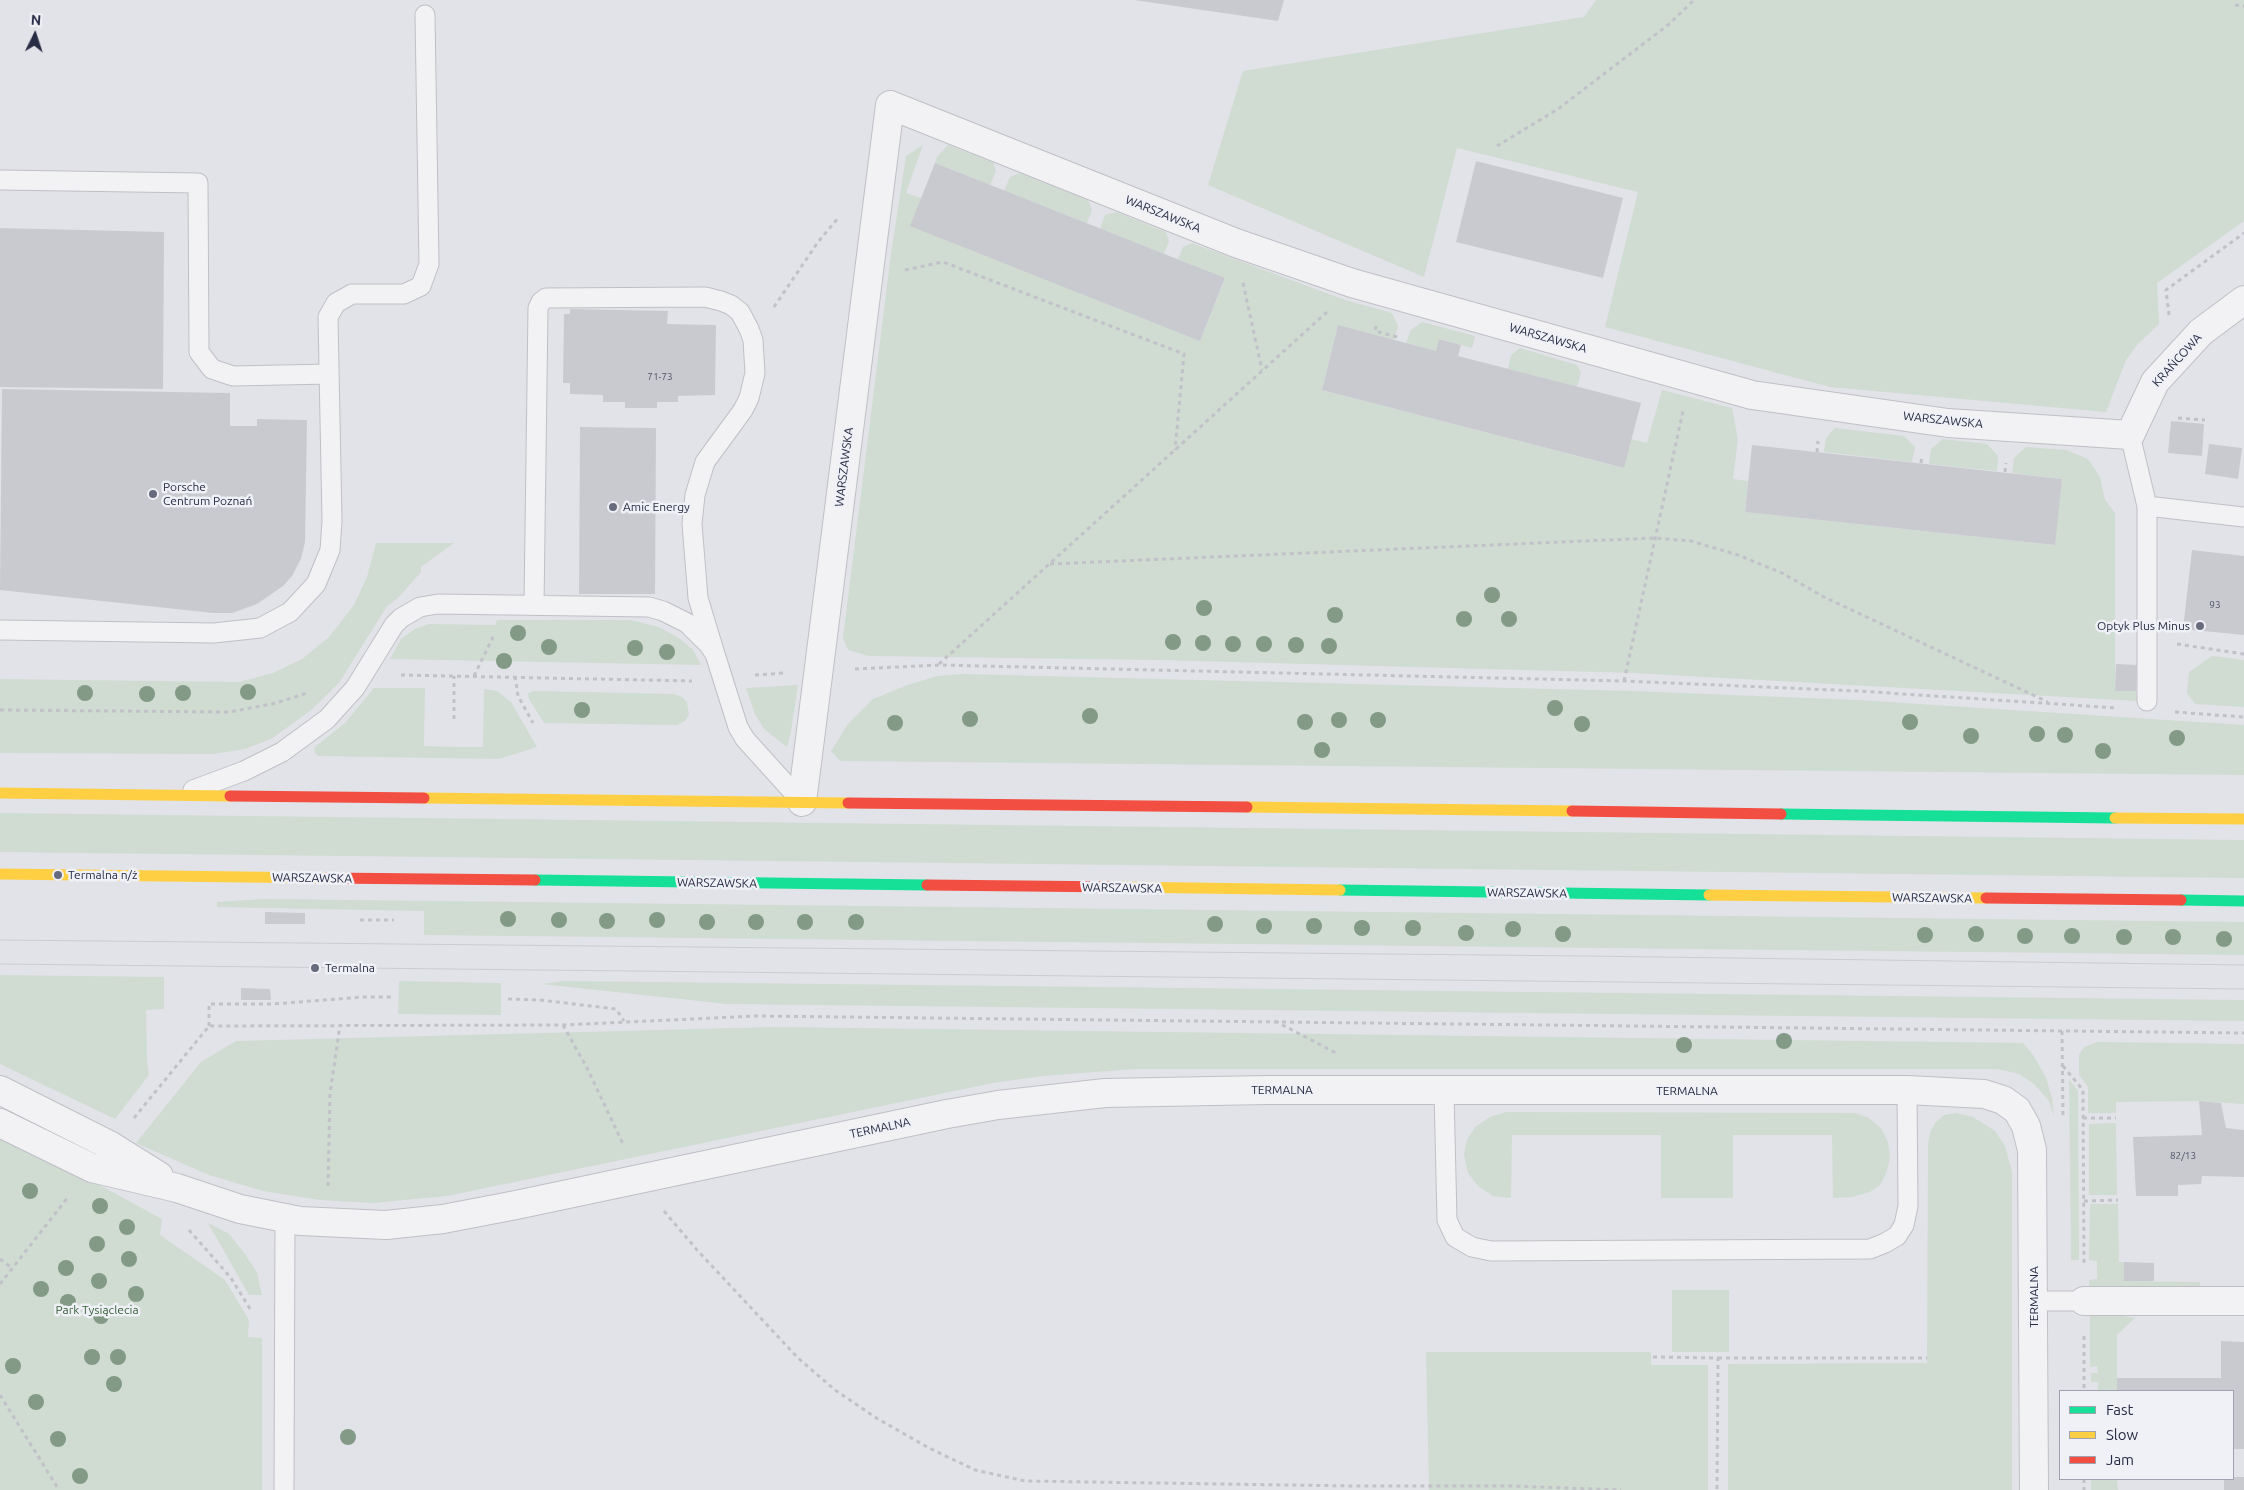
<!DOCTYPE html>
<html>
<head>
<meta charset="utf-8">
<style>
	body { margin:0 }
	#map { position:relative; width:2244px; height:1490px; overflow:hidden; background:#e2e3e8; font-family:Ubuntu,sans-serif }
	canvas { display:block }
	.legend { position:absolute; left:2059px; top:1390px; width:175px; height:90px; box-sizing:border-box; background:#f0f1f7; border:1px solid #a0a2af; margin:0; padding:6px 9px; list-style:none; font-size:15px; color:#272b43 }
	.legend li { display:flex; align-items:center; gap:10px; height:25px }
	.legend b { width:25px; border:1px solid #a0a2af }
	.north { position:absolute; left:10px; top:10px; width:50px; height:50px; -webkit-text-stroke:4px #f0f1f7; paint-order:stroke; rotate:4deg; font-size:14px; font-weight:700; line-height:20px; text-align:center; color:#272b43 }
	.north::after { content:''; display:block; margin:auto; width:18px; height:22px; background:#272b43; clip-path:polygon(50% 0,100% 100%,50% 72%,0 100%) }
</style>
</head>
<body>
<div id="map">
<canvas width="2244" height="1490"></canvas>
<ul class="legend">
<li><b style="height:6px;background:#16e098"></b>Fast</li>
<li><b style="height:6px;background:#ffcf43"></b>Slow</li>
<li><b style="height:6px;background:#f24e42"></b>Jam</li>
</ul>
<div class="north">N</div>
</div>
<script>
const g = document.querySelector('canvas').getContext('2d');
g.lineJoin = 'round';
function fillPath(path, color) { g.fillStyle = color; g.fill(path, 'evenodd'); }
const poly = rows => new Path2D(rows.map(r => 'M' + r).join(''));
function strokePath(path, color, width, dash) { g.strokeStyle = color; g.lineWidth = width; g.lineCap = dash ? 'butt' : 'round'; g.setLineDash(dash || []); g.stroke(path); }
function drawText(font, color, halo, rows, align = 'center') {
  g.font = font + ' Ubuntu,sans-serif'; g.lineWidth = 5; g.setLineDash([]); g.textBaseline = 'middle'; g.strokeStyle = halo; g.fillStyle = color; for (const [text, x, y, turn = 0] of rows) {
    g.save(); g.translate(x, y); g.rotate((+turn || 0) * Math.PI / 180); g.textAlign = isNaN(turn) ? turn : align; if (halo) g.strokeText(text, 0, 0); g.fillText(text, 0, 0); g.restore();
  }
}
const green = poly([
	[1596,0,2244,0,2244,221,2157,283,2159,324,2138,344,2126,360,2106,412,1830,387,1605,327,1638,192,1457,148,1424,277,1208,185,1243,71,1584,17],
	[923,145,906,193,921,198,1200,341,1225,279,1178,259,1183,247,1192,243,1342,299,1392,313,1398,326,1394,340,1338,326,1322,390,1623,468,1631,439,1647,443,1662,390,1732,408,1738,439,1733,479,1748,481,1745,512,2054,545,2062,479,2012,473,2014,458,2026,447,2066,450,2088,459,2100,477,2105,500,2115,513,2115,691,2136,691,2137,701,1634,673,1160,660,869,656,848,650,843,638,891,254,906,156],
	[948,145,993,162,996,171,990,185,935,163,937,157],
	[1020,173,1088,200,1092,210,1087,223,1004,191,1010,177],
	[1116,212,1166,232,1169,241,1164,254,1100,229,1105,215],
	[1422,322,1475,336,1472,348,1440,339,1436,351,1406,343,1411,330],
	[1520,348,1577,365,1581,373,1577,387,1508,369,1511,355],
	[1835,428,1904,436,1915,447,1912,462,1824,452,1826,438],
	[1943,439,1987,444,1998,456,1997,471,1929,464,1931,449],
	[376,543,454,543,421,567,421,572,398,598,387,606,339,683,310,711,271,739,245,749,214,754,0,753,0,679,239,682,273,673,302,659,329,637,354,605,367,577],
	[497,620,631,620,659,627,679,638,693,650,701,665,390,659,401,639,415,629,429,624,495,625],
	[2212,656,2244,660,2244,707,2195,704,2187,693,2189,672],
	[962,674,1632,691,1858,700,2244,725,2244,775,840,761,831,751,848,724,873,699,905,686,937,676],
	[798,685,791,731,787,747,764,729,755,714,746,688],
	[374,688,425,688,424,746,454,747,483,747,484,689,497,691,511,702,537,747,499,759,318,756,315,753,314,748,316,746,345,723],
	[534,691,674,694,682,697,687,702,689,715,685,721,677,725,544,723,529,699,528,693],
	[0,813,2244,840,2244,878,0,852],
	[263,899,2244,922,2244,955,424,935,424,911,217,907,217,902],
	[0,975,164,977,164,1009,146,1010,147,1060,149,1075,115,1119,0,1064],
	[399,981,501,983,501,1015,398,1014],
	[564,981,2244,1000,2244,1021,727,1004,541,984],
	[774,1027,2023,1043,2034,1056,2046,1078,2052,1098,2054,1116,2049,1101,2034,1084,2019,1074,1998,1069,1134,1069,1043,1076,993,1083,447,1196,373,1203,320,1200,263,1191,209,1175,136,1143,201,1062,236,1041],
	[2097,1042,2244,1044,2244,1104,2198,1101,2116,1102,2116,1113,2088,1113,2088,1087,2079,1075,2079,1055,2084,1047],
	[2069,1079,2078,1091,2079,1260,2071,1260],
	[1506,1112,1855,1113,1869,1118,1881,1128,1888,1142,1890,1158,1886,1174,1880,1185,1870,1192,1852,1197,1833,1198,1832,1135,1733,1135,1733,1198,1661,1198,1661,1135,1512,1135,1511,1198,1493,1196,1478,1186,1468,1173,1464,1155,1467,1140,1475,1127,1490,1117],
	[1956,1113,1973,1117,1995,1131,2005,1146,2012,1172,2012,1490,1728,1490,1728,1364,1927,1363,1928,1144,1930,1132,1936,1122,1944,1115],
	[2116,1123,2117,1195,2089,1195,2089,1124],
	[0,1136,94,1182,162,1219,160,1235,225,1280,249,1320,248,1337,262,1338,262,1490,0,1490],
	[2090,1204,2118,1204,2119,1262,2124,1262,2124,1281,2200,1282,2200,1291,2089,1288,2089,1280,2097,1279,2097,1261,2089,1260],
	[208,1223,229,1234,245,1254,257,1273,262,1295,249,1295],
	[1672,1290,1729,1290,1729,1352,1672,1352],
	[2103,1313,2135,1318,2117,1335,2117,1391,2098,1391,2098,1382,2091,1382,2091,1373,2098,1373,2097,1366,2090,1367,2090,1314],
	[1426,1352,1651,1352,1651,1365,1708,1365,1708,1490,1429,1490],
	[2091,1479,2117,1479,2118,1490,2091,1490]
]);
const building = poly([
	[1134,0,1284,0,1278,21],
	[1476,161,1623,198,1603,278,1456,242],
	[935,163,1225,278,1200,341,910,226],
	[0,228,164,232,163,389,0,387],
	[570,309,668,311,667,324,716,325,715,395,678,396,678,402,657,402,657,408,625,408,625,402,603,402,603,395,570,394,570,383,563,383,564,314,570,314],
	[1338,325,1436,351,1439,339,1461,345,1458,356,1641,403,1624,468,1322,390],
	[2,389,230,393,230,426,257,426,257,419,307,420,305,542,301,559,292,576,283,586,257,604,232,613,213,613,0,590],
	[2171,421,2204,424,2202,456,2168,453],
	[580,427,656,428,655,594,579,594],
	[2209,444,2242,448,2238,479,2205,474],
	[1752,445,2062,479,2055,545,1745,512],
	[2192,550,2244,556,2244,635,2183,629],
	[2116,664,2137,665,2136,691,2115,691],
	[265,912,305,913,305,924,265,924],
	[241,988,270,989,271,1000,241,1000],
	[2199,1101,2221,1103,2226,1128,2244,1130,2244,1177,2202,1176,2201,1184,2178,1185,2178,1196,2136,1196,2133,1137,2202,1135],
	[2124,1262,2154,1263,2154,1281,2124,1281],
	[2221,1341,2244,1342,2244,1449,2233,1449,2233,1391,2117,1391,2117,1378,2221,1378],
	[2233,1477,2244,1477,2244,1490,2224,1490,2224,1479,2233,1479]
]);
const path = poly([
	[2235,5,2244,6],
	[1497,146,1558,109,1668,25,1694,0],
	[905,270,943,262,1184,354,1175,450],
	[1243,283,1262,370],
	[774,307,818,242,839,217],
	[2169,315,2166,290,2244,233],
	[1376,326,1375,331,1401,338],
	[2178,418,2205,420],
	[1817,452,1818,441],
	[1921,463,1922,456],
	[2005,472,2006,463],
	[1050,564,1654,538,1691,541,1738,555,1782,573,1824,597,2048,702],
	[2177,644,2244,654],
	[939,664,1327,312],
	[855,669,939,665,1624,681,1858,691,2118,708],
	[401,675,692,681],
	[755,675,784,673],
	[474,676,493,637],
	[515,676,518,696,533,723],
	[1624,681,1683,411],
	[0,710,229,712,276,703,307,693],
	[2175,712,2244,717],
	[454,719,454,676],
	[360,920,394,920],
	[508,999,540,1000,616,1009,624,1021],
	[1275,1021,1336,1053],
	[563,1025,587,1068,624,1146],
	[209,1026,209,1004,273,1004,363,997,392,997],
	[2062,1031,2063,1118],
	[2063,1066,2083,1090,2084,1265],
	[134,1118,209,1026,563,1025,756,1016,2244,1033],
	[2083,1118,2116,1118],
	[328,1186,330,1094,340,1025],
	[2084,1201,2118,1200],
	[664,1211,697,1250,798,1358,835,1390,878,1419,929,1448,975,1470,1025,1481,1354,1486,1510,1486,1621,1490],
	[189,1230,231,1278,252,1312],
	[0,1259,12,1268],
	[0,1284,69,1196],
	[2084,1336,2084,1391],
	[1653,1357,1718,1358,1717,1490],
	[1718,1358,1927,1358],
	[0,1395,59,1490],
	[2084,1479,2084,1490]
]);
const lane = poly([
	[0,180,198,183,199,352,212,369,233,376,329,374],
	[2130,435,2147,506,2147,701],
	[2147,506,2244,517],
	[534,605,538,308,541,302,546,298,705,297,721,301,731,305,740,312,749,329,753,340,755,373,749,398,743,410,705,462,695,495,692,524,698,598,715,654],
	[0,630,214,633,260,628,290,612,316,584,330,550,332,521,328,317,336,303,352,294,404,294,421,286,429,264,425,15],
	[193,790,244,771,282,752,327,719,355,688,394,625,401,618,420,607,438,604,649,607,663,611,687,623,709,645,715,654,738,727,745,739,802,802],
	[1444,1091,1447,1220,1455,1237,1472,1247,1491,1251,1870,1249,1885,1243,1897,1236,1904,1225,1908,1206,1907,1090],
	[2034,1301,2084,1301],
	[284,1490,285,1219]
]);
const street = poly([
	[802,802,890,105,1236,243,1352,283,1752,395,1948,423,2130,435,2155,382,2201,332,2244,300],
	[0,1090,111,1146,159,1176],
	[0,1123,92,1168,177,1188,240,1209,300,1221,386,1225,443,1219,516,1205,947,1114,998,1105,1105,1093,1267,1090,1907,1090,1984,1094,2003,1100,2017,1110,2026,1126,2032,1150,2034,1490],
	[2084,1301,2244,1301]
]);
const fast = poly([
	[1781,814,2115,818],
	[535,880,927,885],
	[1340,890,1709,895],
	[2181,900,2244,901]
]);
const slow = poly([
	[0,793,230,796],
	[424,798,848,803],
	[1247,807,1572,811],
	[2115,818,2244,819],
	[0,874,326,878],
	[1120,887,1340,890],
	[1709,895,1986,898]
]);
const jam = poly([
	[230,796,424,798],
	[848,803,1247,807],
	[1572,811,1781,814],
	[326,878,535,880],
	[927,885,1120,887],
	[1986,898,2181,900]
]);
const tram = poly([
	[0,940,1585,956,2244,965],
	[0,964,2244,989]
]);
const trees = [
	[1492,595],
	[1204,608],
	[1335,615],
	[1464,619],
	[1509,619],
	[518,633],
	[1173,642],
	[1203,643],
	[1233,644],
	[1264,644],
	[1296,645],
	[1329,646],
	[549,647],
	[635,648],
	[667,652],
	[504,661],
	[248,692],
	[85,693],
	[183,693],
	[147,694],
	[1555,708],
	[582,710],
	[1090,716],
	[970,719],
	[1339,720],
	[1378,720],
	[1305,722],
	[1910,722],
	[895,723],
	[1582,724],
	[2037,734],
	[2065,735],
	[1971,736],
	[2177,738],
	[1322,750],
	[2103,751],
	[508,919],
	[559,920],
	[657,920],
	[607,921],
	[707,922],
	[756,922],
	[805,922],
	[856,922],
	[1215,924],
	[1264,926],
	[1314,926],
	[1362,928],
	[1413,928],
	[1513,929],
	[1466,933],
	[1563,934],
	[1976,934],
	[1925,935],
	[2025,936],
	[2072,936],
	[2124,937],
	[2173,937],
	[2224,939],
	[1784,1041],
	[1684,1045],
	[30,1191],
	[100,1206],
	[127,1227],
	[97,1244],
	[129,1259],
	[66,1268],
	[99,1281],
	[41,1289],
	[136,1294],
	[68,1302],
	[101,1316],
	[92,1357],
	[118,1357],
	[13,1366],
	[114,1384],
	[36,1402],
	[348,1437],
	[58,1439],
	[80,1476]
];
const markers = [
	[153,494,5,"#686b7d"],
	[613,507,5,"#686b7d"],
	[2200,626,5,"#686b7d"],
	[58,875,5,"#686b7d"],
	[315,968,5,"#686b7d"]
];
const numberNames = [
	["71-73",660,377],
	["93",2215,605],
	["82/13",2183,1156]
];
const streetNames = [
	["WARSZAWSKA",1163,214,22],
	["WARSZAWSKA",1548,338,16],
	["KRAŃCOWA",2177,360,-48],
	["WARSZAWSKA",1943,420,6],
	["WARSZAWSKA",844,467,-83],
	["WARSZAWSKA",312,878,1],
	["WARSZAWSKA",717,883,1],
	["WARSZAWSKA",1122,888,1],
	["WARSZAWSKA",1527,893,1],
	["WARSZAWSKA",1932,898,1],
	["TERMALNA",1282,1090],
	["TERMALNA",1687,1091],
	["TERMALNA",880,1128,-12],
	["TERMALNA",2034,1297,-90]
];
const poiNames = [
	["Porsche",163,487],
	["Centrum Poznań",163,501],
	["Amic Energy",623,507],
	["Optyk Plus Minus",2190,626,"right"],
	["Termalna n/ż",68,875],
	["Termalna",325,968]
];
const parkNames = [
	["Park Tysiąclecia",97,1310]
];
fillPath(green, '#d0dbd2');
fillPath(building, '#c9cad0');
strokePath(lane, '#bfc0c6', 21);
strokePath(street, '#bfc0c6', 30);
strokePath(path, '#c1c2c8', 3, [4, 4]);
strokePath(lane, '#f2f2f4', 19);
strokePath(street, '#f2f2f4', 28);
strokePath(fast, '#16e098', 11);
strokePath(slow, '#ffcf43', 11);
strokePath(jam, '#f24e42', 11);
strokePath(tram, '#cbcbcf', 1);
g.fillStyle = '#829a86';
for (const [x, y] of trees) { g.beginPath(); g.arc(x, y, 8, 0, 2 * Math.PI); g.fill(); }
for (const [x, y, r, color] of markers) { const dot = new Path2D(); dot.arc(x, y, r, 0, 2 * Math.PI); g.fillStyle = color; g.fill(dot); strokePath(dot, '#f0f1f7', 2); }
drawText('10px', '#515468', null, numberNames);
drawText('12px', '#272b43', '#f0f1f7', streetNames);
drawText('12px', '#272b43', '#f0f1f7', poiNames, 'left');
drawText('12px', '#345f35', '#f0f1f7', parkNames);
</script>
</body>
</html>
